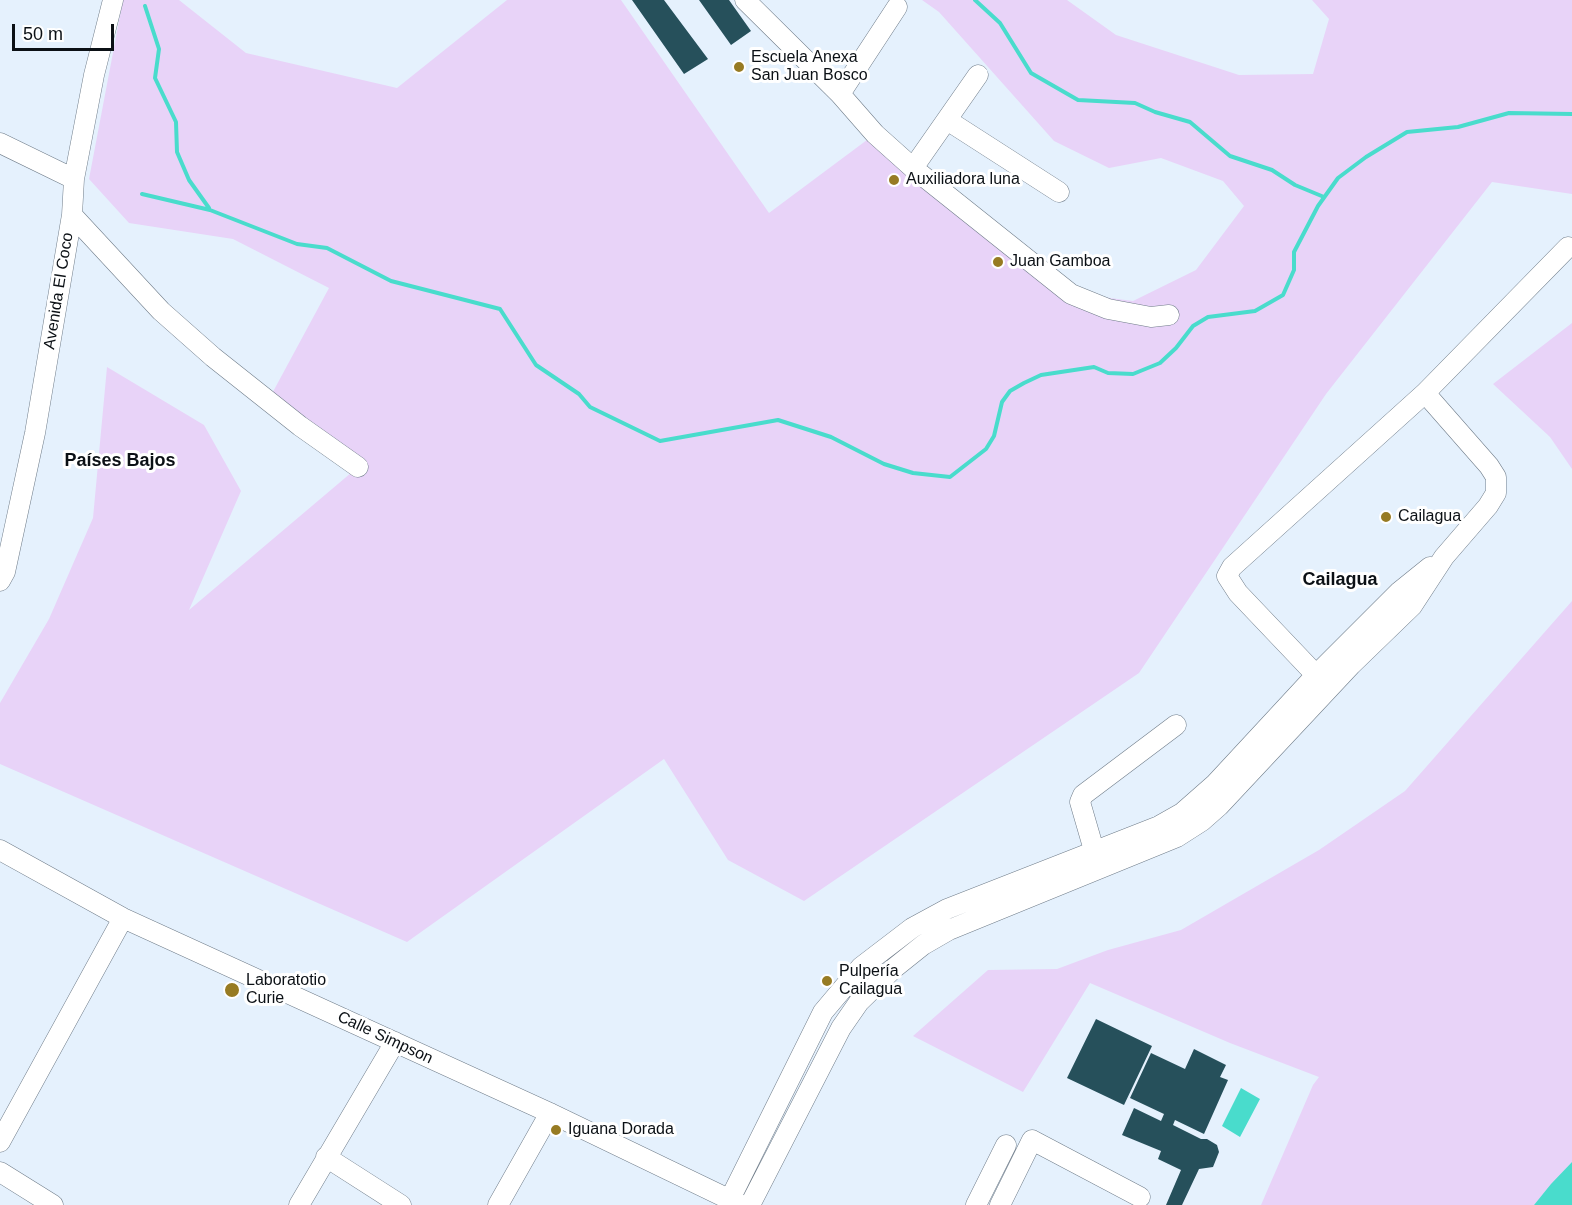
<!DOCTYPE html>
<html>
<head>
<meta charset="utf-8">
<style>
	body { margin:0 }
	#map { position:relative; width:1572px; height:1205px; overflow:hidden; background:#e5f1fd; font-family:Arial,sans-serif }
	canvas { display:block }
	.scale { position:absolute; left:12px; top:24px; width:102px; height:27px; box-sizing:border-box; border:3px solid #0b1015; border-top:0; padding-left:8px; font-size:18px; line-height:21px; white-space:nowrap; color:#0b1015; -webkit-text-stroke:4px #fff; paint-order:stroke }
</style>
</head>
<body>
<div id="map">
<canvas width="1572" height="1205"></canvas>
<div class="scale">50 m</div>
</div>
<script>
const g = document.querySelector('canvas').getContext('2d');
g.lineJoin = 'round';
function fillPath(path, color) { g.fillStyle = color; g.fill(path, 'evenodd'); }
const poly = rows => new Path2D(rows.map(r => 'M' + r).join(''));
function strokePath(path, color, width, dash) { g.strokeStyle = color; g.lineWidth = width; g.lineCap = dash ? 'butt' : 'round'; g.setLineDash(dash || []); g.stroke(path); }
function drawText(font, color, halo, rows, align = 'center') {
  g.font = font + ' Arial,sans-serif'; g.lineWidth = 6; g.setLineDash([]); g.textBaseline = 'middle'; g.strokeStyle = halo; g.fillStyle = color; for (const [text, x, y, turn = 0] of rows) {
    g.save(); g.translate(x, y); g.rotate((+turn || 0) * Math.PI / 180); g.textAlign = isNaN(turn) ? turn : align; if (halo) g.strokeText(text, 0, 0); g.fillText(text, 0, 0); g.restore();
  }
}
const green = poly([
	[123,0,179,0,246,53,397,88,507,0,621,0,769,213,875,134,1071,293,1133,301,1196,270,1244,206,1223,181,1161,158,1109,168,1054,141,939,12,922,0,1067,0,1116,35,1239,75,1313,74,1329,19,1312,0,1572,0,1572,194,1492,182,1326,394,1139,673,804,901,728,860,664,759,407,942,0,764,0,703,49,619,93,518,107,367,204,425,241,491,189,610,358,467,268,401,329,288,233,239,129,223,89,179],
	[1572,323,1572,469,1550,437,1493,384],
	[1572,601,1572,1162,1534,1205,1261,1205,1313,1085,1319,1077,1230,1043,1090,983,1023,1092,913,1036,988,970,1057,969,1108,950,1181,930,1319,850,1405,791]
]);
const water = poly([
	[1241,1088,1260,1099,1240,1137,1222,1126],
	[1572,1162,1572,1205,1534,1205,1551,1184]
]);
const stream = poly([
	[975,0,1000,23,1031,73,1078,100,1135,103,1155,112,1190,122,1230,156,1272,170,1295,185,1324,197],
	[145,6,159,49,155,78,176,122,177,152,189,180,209,208],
	[142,194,210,210,297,244,327,248,391,281,500,309,536,365,579,394,590,407,660,441,778,420,831,437,884,464,913,473,950,477,986,449,994,436,1002,402,1010,391,1024,383,1041,375,1094,367,1108,373,1133,374,1160,363,1176,348,1193,326,1208,317,1255,311,1283,295,1294,270,1294,252,1318,206,1338,178,1366,157,1407,132,1458,127,1509,113,1572,114]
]);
const building = poly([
	[632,0,664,0,708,59,684,74],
	[699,0,729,0,751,31,731,45],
	[1096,1019,1152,1046,1124,1105,1067,1078],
	[1194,1049,1226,1065,1220,1077,1228,1080,1204,1134,1175,1120,1173,1125,1201,1139,1207,1139,1217,1145,1219,1152,1213,1167,1199,1169,1182,1205,1166,1205,1181,1170,1158,1159,1161,1151,1122,1135,1134,1108,1161,1121,1164,1114,1130,1098,1151,1053,1185,1069]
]);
const minor = poly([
	[745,0,840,94,875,134,913,168,1071,294,1108,309,1151,317,1169,315],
	[840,94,897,7],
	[947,120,1059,192],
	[0,143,74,179],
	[913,168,978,75],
	[72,215,161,311,213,357,300,426,358,467],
	[1425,393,1568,247],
	[0,581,5,572,35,433,72,215,74,179,94,75,113,0],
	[0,850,123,918,550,1113,741,1205],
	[1098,864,1080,802,1083,795,1176,725],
	[0,1142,123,918],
	[326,1157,401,1205],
	[0,1172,53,1205],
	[730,1199,823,1012,861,967,912,928,947,909,1159,826,1182,813,1215,784,1316,675,1399,592,1430,567],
	[299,1205,395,1042],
	[498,1205,550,1113],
	[750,1205,841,1028,859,1002,893,969,923,945,949,930,1177,837,1202,821,1219,806,1351,665,1412,606,1444,557,1488,506,1496,493,1496,477,1489,466,1425,393,1232,567,1227,576,1238,593,1316,675],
	[976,1205,1006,1145],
	[1000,1205,1032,1140,1140,1197]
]);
const markers = [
	[739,67,6,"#977b23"],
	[894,180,6,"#977b23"],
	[998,262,6,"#977b23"],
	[1386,517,6,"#977b23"],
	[827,981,6,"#977b23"],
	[232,990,8,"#977b23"],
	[556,1130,6,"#977b23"]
];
const poiNames = [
	["Escuela Anexa",751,58],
	["San Juan Bosco",751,76],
	["Auxiliadora luna",906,180],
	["Juan Gamboa",1010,262],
	["Cailagua",1398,517],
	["Pulpería",839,972],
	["Cailagua",839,990],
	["Laboratotio",246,981],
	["Curie",246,999],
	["Iguana Dorada",568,1130]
];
const streetNames = [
	["Avenida El Coco",59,291,-81],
	["Calle Simpson",385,1038,25]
];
const neighbourhoodNames = [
	["Países Bajos",120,461],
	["Cailagua",1340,580]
];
fillPath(green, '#e8d3f8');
fillPath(water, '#49dccc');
strokePath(stream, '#49dccc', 4);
fillPath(building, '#26505b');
strokePath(minor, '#6f7c89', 21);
strokePath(minor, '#fff', 20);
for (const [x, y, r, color] of markers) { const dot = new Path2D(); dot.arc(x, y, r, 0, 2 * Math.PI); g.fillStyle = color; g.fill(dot); strokePath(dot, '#fff', 2); }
drawText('16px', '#0b1015', '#fff', poiNames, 'left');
drawText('16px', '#0b1015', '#fff', streetNames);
drawText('bold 18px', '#0b1015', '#fff', neighbourhoodNames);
</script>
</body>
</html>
